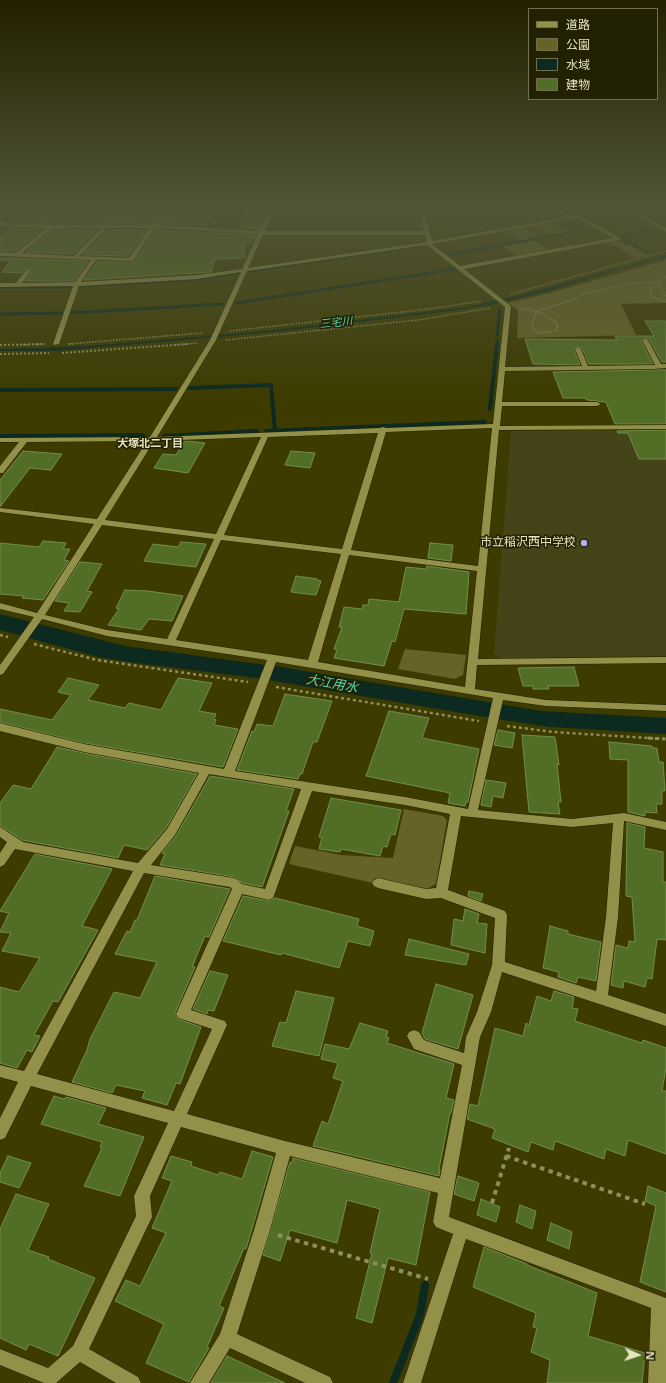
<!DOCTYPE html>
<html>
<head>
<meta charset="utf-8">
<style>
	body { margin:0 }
	#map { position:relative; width:666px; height:1383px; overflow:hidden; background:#3d3b00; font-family:"Open Sans","Noto Sans JP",sans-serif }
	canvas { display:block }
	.legend { position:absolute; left:528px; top:8px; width:130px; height:92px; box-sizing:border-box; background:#232103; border:1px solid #716f4f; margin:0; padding:5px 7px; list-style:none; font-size:12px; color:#e5e5c1 }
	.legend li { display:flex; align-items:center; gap:8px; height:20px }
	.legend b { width:20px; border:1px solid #716f4f }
	.north { position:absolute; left:618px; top:1335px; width:40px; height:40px; -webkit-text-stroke:3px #232103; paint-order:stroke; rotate:93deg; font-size:11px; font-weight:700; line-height:16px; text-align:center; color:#e5e5c1 }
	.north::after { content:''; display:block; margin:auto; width:14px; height:18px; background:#e5e5c1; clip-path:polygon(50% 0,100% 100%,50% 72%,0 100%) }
</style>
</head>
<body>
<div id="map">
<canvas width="666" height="1383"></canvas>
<ul class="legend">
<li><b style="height:5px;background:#939149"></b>道路</li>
<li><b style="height:11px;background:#656328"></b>公園</li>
<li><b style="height:11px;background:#0c2a20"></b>水域</li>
<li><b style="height:11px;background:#526d25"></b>建物</li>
</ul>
<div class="north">N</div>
</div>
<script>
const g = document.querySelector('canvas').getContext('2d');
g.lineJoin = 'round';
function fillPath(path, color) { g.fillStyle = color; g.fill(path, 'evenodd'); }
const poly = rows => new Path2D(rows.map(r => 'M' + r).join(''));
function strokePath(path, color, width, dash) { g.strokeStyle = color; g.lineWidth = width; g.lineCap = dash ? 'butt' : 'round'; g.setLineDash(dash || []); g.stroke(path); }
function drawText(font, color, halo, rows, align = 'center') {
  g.font = font + ' "Open Sans","Noto Sans JP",sans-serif'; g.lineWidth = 3; g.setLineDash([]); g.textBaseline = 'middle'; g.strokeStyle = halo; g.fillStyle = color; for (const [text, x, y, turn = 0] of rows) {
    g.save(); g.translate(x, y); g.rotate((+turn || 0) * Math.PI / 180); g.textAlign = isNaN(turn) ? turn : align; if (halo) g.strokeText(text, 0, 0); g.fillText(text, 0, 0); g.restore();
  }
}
const built = poly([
	[666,430,666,656,500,658,494,654,511,431]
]);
const green = poly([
	[552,223,570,232,551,236,534,226],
	[524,228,541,237,521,241,505,231],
	[534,240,549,250,518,256,501,246],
	[618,240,644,255,644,256,636,258,608,242],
	[666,260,666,303,621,304,636,335,517,338,518,310,508,303,550,293],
	[405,649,466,655,463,675,455,679,398,669],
	[404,809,443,816,447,820,436,884,425,890,374,878,373,883,289,864,295,846,341,855,393,858]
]);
const water = poly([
	[666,255,666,258,618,270,546,292,496,304,452,311,275,332,149,343,57,351,0,351,0,349,88,346,254,332,467,307,528,293],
	[0,614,125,646,281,667,541,711,666,718,666,734,550,727,497,719,256,678,136,663,98,657,0,630]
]);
const streamFar2 = poly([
	[647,253,619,237,657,228],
	[448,255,583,230,567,220],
	[250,271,418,246],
	[78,286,198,279,237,273],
	[0,287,70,287],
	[236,303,456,269],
	[69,313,223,304],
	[0,314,62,313],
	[497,335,500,310],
	[497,345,497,341]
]);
const streamFar1 = poly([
	[189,388,271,385,275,431],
	[0,390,176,389],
	[490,409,497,344],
	[266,431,485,422],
	[0,436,143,435],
	[164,436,257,431]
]);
const stream = poly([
	[393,1383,420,1315,425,1285]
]);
const building = poly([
	[20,209,118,209,104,224,51,224,10,221,20,209],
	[127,209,171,209,165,217,152,223,114,223,127,209],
	[178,209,211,209,209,211,213,211,205,226,166,224,171,221,178,209],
	[246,209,266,210,258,229,239,228,246,209],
	[9,228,42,229,16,251,0,251,0,238,9,228],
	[53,230,97,230,73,254,26,252,53,230],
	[108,230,146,230,128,256,83,255,108,230],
	[156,230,256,235,255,238,252,238,252,242,246,242,246,245,244,246,245,258,215,259,211,272,84,280,97,262,134,262,156,230],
	[0,258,88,261,74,281,25,281,32,272,32,270,27,268,22,273,2,272,10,261,0,260,0,258],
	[645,321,666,321,666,362,662,362,649,339,644,337,641,341,653,364,589,364,582,348,577,346,574,350,580,365,533,364,525,339,617,340,615,336,654,336,645,321],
	[654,370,666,370,666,424,615,424,606,402,587,400,585,398,563,398,553,372,654,370],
	[666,430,666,459,639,459,628,433,618,433,617,431,666,430],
	[186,441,205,443,188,473,154,468,163,454,176,455,184,442,186,441],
	[23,451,62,454,51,470,30,468,0,507,0,480,23,451],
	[291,451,315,453,310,468,285,465,291,451],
	[43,541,66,543,63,549,70,549,64,560,69,561,43,600,22,598,24,596,0,594,0,543,39,547,43,541],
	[181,542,206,544,196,567,144,561,153,544,178,547,181,542],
	[430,543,453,545,451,561,428,558,430,543],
	[80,562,102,564,87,591,92,592,80,612,64,611,69,603,55,601,80,562],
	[427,566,469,572,466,614,404,609,395,642,392,641,384,666,334,658,337,650,334,649,342,627,339,627,344,607,362,609,363,605,368,605,369,599,399,602,406,567,426,569,427,566],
	[296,576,317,579,317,580,321,581,316,595,291,592,296,576],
	[125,590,148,591,183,596,172,621,149,619,141,630,108,625,119,609,116,608,125,590],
	[574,667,579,686,548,686,549,689,533,689,533,686,523,686,518,668,574,667],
	[68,678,99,685,88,700,125,708,129,703,161,710,178,678,212,683,199,711,216,714,214,719,216,720,214,725,238,729,223,767,84,743,0,722,0,709,52,720,71,695,58,692,68,678],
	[285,694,332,701,317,742,313,742,302,774,300,774,298,779,237,770,252,731,254,732,257,724,273,726,285,694],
	[389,711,429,718,422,738,479,749,468,802,466,802,465,806,448,803,450,793,366,776,389,711],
	[498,730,515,733,512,748,494,745,498,730],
	[522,735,555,737,559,765,557,764,561,802,558,802,560,814,529,812,522,735],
	[609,742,652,746,652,748,657,748,659,762,663,762,665,791,662,791,662,804,656,804,657,813,645,812,645,816,628,812,628,760,610,759,609,742],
	[57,747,84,753,197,774,166,828,147,850,124,845,118,858,22,840,0,826,0,803,13,785,31,789,57,747],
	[210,776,294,789,286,811,289,811,262,887,243,883,234,877,160,865,165,854,162,853,176,836,210,776],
	[486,780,506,783,503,798,493,796,491,807,481,805,486,780],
	[331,798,401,810,395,835,391,834,387,847,383,846,380,856,341,849,340,852,319,849,322,837,319,837,331,798],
	[627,823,645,827,644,848,663,852,663,882,666,882,666,940,657,939,652,979,647,978,645,987,624,981,623,988,611,985,616,945,628,948,629,941,635,942,632,897,626,896,627,823],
	[35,854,112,869,82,926,98,930,58,1002,53,1001,34,1035,40,1036,32,1052,27,1050,17,1068,0,1063,0,987,19,992,40,958,2,951,11,933,0,932,9,913,0,911,35,854],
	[155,876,230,889,209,937,205,936,192,967,195,967,175,1013,178,1019,201,1027,180,1084,176,1083,167,1105,142,1098,145,1091,116,1085,112,1093,72,1082,87,1050,90,1039,114,992,140,998,157,962,115,954,127,931,130,932,135,920,137,920,155,876],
	[469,891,483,894,481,901,468,896,469,891],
	[243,896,269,901,275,898,359,919,357,926,374,931,370,946,348,941,339,968,282,953,281,955,223,941,243,896],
	[465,909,479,914,477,923,487,924,485,953,451,945,454,919,463,921,465,909],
	[550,926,568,931,568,934,601,942,596,981,578,977,576,983,558,977,559,972,543,968,550,926],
	[409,939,469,954,466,965,405,955,409,939],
	[210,971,228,975,214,1011,208,1010,207,1014,193,1009,210,971],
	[436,984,473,995,458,1049,425,1039,422,1033,436,984],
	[296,991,334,998,319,1056,272,1046,280,1022,286,1023,296,991],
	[554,991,574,997,572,1008,578,1009,575,1021,642,1043,643,1040,666,1048,666,1068,662,1091,666,1091,666,1154,628,1140,625,1156,606,1149,604,1159,555,1141,553,1150,531,1142,528,1152,492,1138,495,1129,467,1119,470,1104,478,1106,495,1028,523,1036,526,1023,529,1025,537,996,551,1001,554,991],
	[360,1023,388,1031,386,1037,389,1038,387,1043,454,1064,446,1098,454,1100,451,1113,450,1113,439,1169,440,1169,439,1176,313,1146,322,1121,328,1124,343,1081,333,1078,338,1063,321,1059,325,1044,349,1049,360,1023],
	[54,1096,64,1099,66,1097,106,1108,98,1124,144,1137,120,1196,84,1186,102,1148,100,1147,102,1142,41,1124,54,1096],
	[252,1151,273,1157,246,1249,244,1248,219,1306,224,1308,207,1347,209,1348,189,1382,146,1363,164,1324,115,1301,126,1280,140,1286,166,1233,152,1228,172,1181,162,1178,171,1156,192,1162,191,1166,218,1175,220,1172,242,1179,252,1151],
	[8,1156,31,1163,19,1188,0,1182,0,1173,8,1156],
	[293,1158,430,1192,416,1265,388,1258,372,1323,356,1318,372,1253,370,1253,380,1209,347,1200,337,1243,290,1230,280,1261,263,1255,290,1162,292,1163,293,1158],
	[458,1176,479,1183,474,1201,454,1194,458,1176],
	[648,1186,666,1193,666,1292,640,1282,656,1206,645,1201,648,1186],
	[16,1194,49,1204,28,1250,49,1257,48,1259,95,1278,58,1356,29,1344,26,1350,0,1338,0,1229,16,1194],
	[481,1199,500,1207,496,1222,477,1215,481,1199],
	[520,1205,536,1211,532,1229,516,1222,520,1205],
	[551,1223,572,1232,569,1249,547,1240,551,1223],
	[484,1247,522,1262,527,1264,527,1265,597,1293,588,1336,645,1353,642,1383,547,1383,550,1360,531,1352,537,1328,533,1327,536,1313,473,1287,484,1247],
	[227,1356,285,1383,211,1383,227,1356]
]);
const pathFar4 = poly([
	[648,256,666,251],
	[659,285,650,290,651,296,666,302],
	[659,285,666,296],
	[511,294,648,256,628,245],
	[520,309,537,311,572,300,583,294,633,283,659,282,666,276],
	[537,311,555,321,558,326,556,331,539,333,533,329,532,323,537,311],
	[230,331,429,309,481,301],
	[226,340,418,320,491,308],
	[68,344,203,333],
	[17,345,45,344],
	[175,345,197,343]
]);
const pathFar3 = poly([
	[68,344,73,344],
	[0,345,45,344],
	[62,353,188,344],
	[0,354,49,353]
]);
const pathFar2 = poly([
	[0,635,8,637],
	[34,644,97,660,248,682],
	[276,687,479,721],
	[507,726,553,732,664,739]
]);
const pathFar1 = poly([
	[648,738,666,739]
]);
const path = poly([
	[506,1156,645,1204],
	[492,1203,509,1148],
	[278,1235,428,1279]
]);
const minor = poly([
	[8,209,14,209,0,219,0,215,8,209],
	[120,209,126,209,110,225,152,224,166,218,173,209,177,209,170,220,160,225,259,231,269,209,274,209,265,231,424,231,419,209,424,209,432,241,565,217,557,209,562,209,570,216,604,209,613,209,583,217,620,238,620,240,464,269,511,306,505,367,582,366,575,349,578,347,581,349,588,366,655,365,642,340,645,338,648,340,661,364,666,364,666,368,654,369,505,371,502,402,597,402,601,404,597,406,502,406,500,426,666,425,666,429,499,430,478,659,666,657,666,663,477,665,475,689,546,700,666,705,666,711,546,706,503,700,478,810,572,819,624,813,666,822,666,830,624,821,618,917,608,995,666,1014,666,1026,502,972,491,1012,480,1037,449,1217,666,1298,666,1383,648,1383,651,1308,466,1239,421,1383,403,1383,453,1234,436,1227,433,1222,438,1193,290,1156,270,1230,237,1334,330,1377,333,1383,305,1383,230,1348,209,1383,190,1383,220,1334,254,1230,276,1153,181,1127,150,1196,152,1217,89,1349,138,1377,141,1383,116,1383,80,1362,56,1383,44,1383,0,1365,0,1349,48,1368,73,1346,136,1216,134,1196,168,1123,31,1086,5,1138,0,1140,0,1118,18,1082,0,1077,0,1065,24,1071,133,871,15,849,4,865,0,867,0,853,7,842,0,837,0,827,23,842,138,863,167,829,199,773,84,752,0,731,0,723,84,744,224,769,267,660,107,636,42,619,3,674,0,675,0,665,34,617,0,609,0,603,37,613,94,524,0,512,0,508,97,519,147,441,27,442,3,473,0,473,0,466,19,442,0,442,0,438,150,437,210,340,241,272,197,279,79,286,59,344,54,345,53,344,73,286,0,287,0,283,16,283,26,270,28,269,31,271,22,283,75,282,91,260,0,256,0,252,16,253,46,228,0,226,0,222,51,225,105,225,120,209],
	[577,218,613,238,460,266,432,244,577,218],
	[101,228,74,256,22,253,52,229,101,228],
	[107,228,149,228,129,258,80,256,107,228],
	[155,228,258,234,242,269,197,275,81,282,96,260,133,261,155,228],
	[263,235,425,235,427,242,248,268,263,235],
	[427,245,505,307,493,424,386,428,383,427,380,428,157,437,216,340,247,271,427,245],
	[492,428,478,566,351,550,386,432,492,428],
	[378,433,342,549,224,535,268,437,378,433],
	[261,437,216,534,105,520,154,441,261,437],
	[102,525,214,539,167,639,107,630,45,615,102,525],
	[221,540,341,554,308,660,176,640,221,540],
	[349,555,477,571,465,687,318,662,349,555],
	[276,662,493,698,468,809,405,797,235,771,276,662],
	[209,774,301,789,265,889,242,884,238,880,234,878,151,865,175,835,209,774],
	[312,791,405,805,450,814,436,888,426,889,378,878,374,880,372,883,374,886,378,888,426,899,441,898,495,918,492,965,477,1012,466,1037,464,1053,424,1040,419,1032,414,1030,409,1032,407,1036,414,1049,462,1065,440,1178,285,1141,187,1114,227,1025,225,1021,191,1010,242,894,269,900,273,898,312,791],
	[461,816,572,827,613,823,606,917,596,991,505,962,507,915,505,911,448,890,461,816],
	[144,873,230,887,232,889,176,1014,178,1018,212,1029,174,1111,37,1074,144,873],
	[625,209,631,209,666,228,666,232,625,209]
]);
const markers = [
	[584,543,4,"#b3adf9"]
];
const farWaternames = [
	["三宅川",336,323,-6]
];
const farNeighbourhoodnames = [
	["大塚北二丁目",150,444]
];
const poiNames = [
	["市立稲沢西中学校",576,543]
];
const waterNames = [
	["大江用水",332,684,10]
];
fillPath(built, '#454418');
fillPath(green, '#656328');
fillPath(water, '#0c2a20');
strokePath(streamFar2, '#0c2a20', 3);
strokePath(streamFar1, '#0c2a20', 4);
strokePath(stream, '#0c2a20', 8);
fillPath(building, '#526d25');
strokePath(building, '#748e4e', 1);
strokePath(minor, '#232100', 1);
strokePath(pathFar4, '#8f8e5f', 1.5, [1.5, 1.5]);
strokePath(pathFar3, '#8f8e5f', 2, [2, 2]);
strokePath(pathFar2, '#8f8e5f', 2.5, [3, 3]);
strokePath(pathFar1, '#8f8e5f', 3, [3.5, 3.5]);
strokePath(path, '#8f8e5f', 4, [4.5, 4.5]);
fillPath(minor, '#939149');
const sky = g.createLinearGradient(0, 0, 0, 402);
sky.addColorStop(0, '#222000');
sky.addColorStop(0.52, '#515537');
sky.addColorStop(1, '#51553700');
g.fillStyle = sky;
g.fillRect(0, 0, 666, 402);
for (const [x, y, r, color] of markers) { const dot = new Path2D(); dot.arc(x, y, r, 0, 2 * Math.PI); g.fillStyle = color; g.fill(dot); strokePath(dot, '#232103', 1.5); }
drawText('italic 11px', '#54d9ac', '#232103', farWaternames);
drawText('bold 11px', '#e5e5c1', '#232103', farNeighbourhoodnames);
drawText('12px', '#e5e5c1', '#232103', poiNames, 'right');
drawText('italic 13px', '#54d9ac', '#232103', waterNames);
</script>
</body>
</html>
